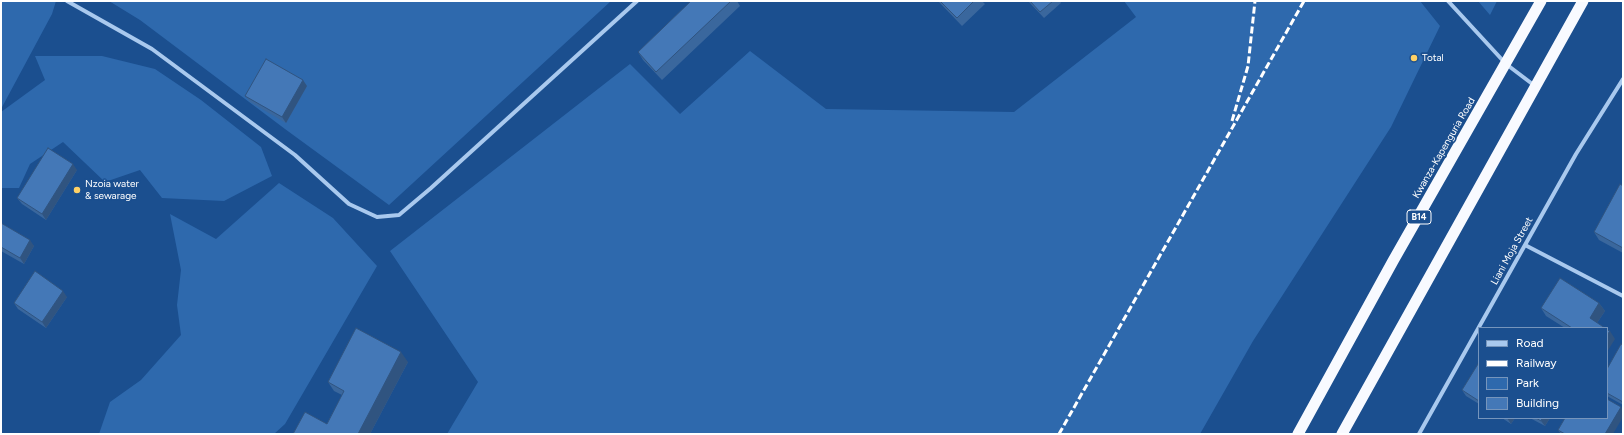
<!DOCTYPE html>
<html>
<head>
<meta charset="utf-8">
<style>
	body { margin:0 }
	#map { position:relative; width:1624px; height:435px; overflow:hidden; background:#1b4f8f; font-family:Figtree,sans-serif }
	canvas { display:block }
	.frame { position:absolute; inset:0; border:2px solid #fff; pointer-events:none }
	.legend { position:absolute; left:1478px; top:327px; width:130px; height:92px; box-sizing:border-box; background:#1b4f8f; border:1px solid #7695bc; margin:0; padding:5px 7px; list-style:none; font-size:12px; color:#fff }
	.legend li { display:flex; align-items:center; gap:8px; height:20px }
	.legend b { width:20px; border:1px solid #7695bc }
</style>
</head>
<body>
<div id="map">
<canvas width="1624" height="435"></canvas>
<div class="frame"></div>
<ul class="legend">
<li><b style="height:5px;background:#a9c9ee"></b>Road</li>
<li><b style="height:5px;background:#fff"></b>Railway</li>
<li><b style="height:11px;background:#2e69ad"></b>Park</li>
<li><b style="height:11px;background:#4478b7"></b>Building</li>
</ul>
</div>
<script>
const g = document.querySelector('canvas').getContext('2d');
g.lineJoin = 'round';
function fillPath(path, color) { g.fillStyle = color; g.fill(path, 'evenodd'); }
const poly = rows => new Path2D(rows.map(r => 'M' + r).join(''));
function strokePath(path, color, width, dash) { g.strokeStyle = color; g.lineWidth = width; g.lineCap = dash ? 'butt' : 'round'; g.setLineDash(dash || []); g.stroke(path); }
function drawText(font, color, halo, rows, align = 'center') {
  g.font = font + ' Figtree,sans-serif'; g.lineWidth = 3.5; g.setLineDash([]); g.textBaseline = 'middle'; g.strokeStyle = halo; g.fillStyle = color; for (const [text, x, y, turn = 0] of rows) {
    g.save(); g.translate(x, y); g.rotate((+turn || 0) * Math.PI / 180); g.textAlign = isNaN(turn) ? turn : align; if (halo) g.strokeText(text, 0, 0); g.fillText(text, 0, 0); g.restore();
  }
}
const green = poly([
	[1,1,56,1,52,14,1,109],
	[109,1,611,1,389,205,285,129,140,20],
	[1124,1,1420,1,1440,26,1391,127,1253,341,1200,434,447,434,478,382,390,251,630,64,680,114,750,51,826,109,1014,112,1136,17],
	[1478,1,1497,1,1490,15],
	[35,56,102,56,155,69,201,100,261,147,272,176,224,201,162,198,140,170,105,182,63,142,30,164,19,188,2,188,1,112,45,80],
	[279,183,333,218,377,266,285,424,274,434,99,434,110,402,141,380,181,335,177,305,181,270,170,214,216,239]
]);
const minor = poly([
	[67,1,152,49,295,155,349,204,377,217,399,215,431,188,637,1],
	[1448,1,1506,64,1535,86],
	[1525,245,1623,296],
	[1419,434,1576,154,1623,79]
]);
const trunk = poly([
	[1298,434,1393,261,1541,1],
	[1342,434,1583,1]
]);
const rail = poly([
	[1232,121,1248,66,1255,1],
	[1059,434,1304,1]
]);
const wall = poly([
	[691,1,737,1,740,6,662,80,643,60,638,52],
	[938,1,982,1,985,4,962,26],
	[1028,1,1060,1,1061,3,1044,18],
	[307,86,286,123,250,102,245,96],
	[77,170,46,220,22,204,17,198],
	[1623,186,1623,253,1599,240,1594,232],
	[1,223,34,246,24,264,1,251],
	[67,297,46,328,18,309,14,303],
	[1599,303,1605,311,1597,323,1605,328,1565,328,1546,316,1541,308],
	[1623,345,1623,405,1607,396,1607,369],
	[408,362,370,434,293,434,327,424,342,395,334,391,328,382],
	[1479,364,1479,404,1466,396,1462,390],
	[1502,418,1515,418,1511,424],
	[1530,418,1550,418,1545,426],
	[1558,430,1613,434,1561,434]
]);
const shadedWall = poly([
	[303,80,307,86,286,123,282,117],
	[73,164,77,170,46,220,42,214],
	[30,240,34,246,24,264,20,258],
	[63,291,67,297,46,328,42,322],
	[1599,303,1605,311,1595,326,1590,318],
	[1610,331,1615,339,1607,352,1607,335],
	[401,352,408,362,370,434,358,434],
	[1621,407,1623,410,1623,417,1613,434,1605,434],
	[1507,418,1515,418,1511,424],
	[1542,418,1550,418,1545,426,1541,421]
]);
const building = poly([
	[691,1,731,1,656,72,638,52,691,1],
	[940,1,974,1,957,18,940,1],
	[1030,1,1053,1,1040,12,1030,1],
	[266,59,303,80,282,117,245,96,266,59],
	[48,148,73,164,42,214,17,198,48,148],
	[1620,184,1623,186,1623,248,1594,232,1620,184],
	[1,223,30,240,20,258,1,247,1,223],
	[35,271,63,291,42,322,14,303,35,271],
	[1560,278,1599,303,1590,318,1605,328,1572,328,1541,308,1560,278],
	[356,328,401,352,358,434,293,434,305,412,327,424,344,391,328,382,356,328],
	[1607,330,1610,331,1607,335,1607,330],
	[1621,344,1623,345,1623,402,1607,393,1607,369,1621,344],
	[1478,364,1479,364,1479,401,1462,390,1478,364],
	[1607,399,1621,407,1605,434,1565,434,1558,430,1565,418,1607,418,1607,399],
	[1536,418,1542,418,1541,421,1536,418]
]);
const markers = [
	[1414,58,4,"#ffd166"],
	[77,190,4,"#ffd166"]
];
const shields = [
	[1419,217,24]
];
const shieldNames = [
	["B14",1419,217]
];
const poiNames = [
	["Total",1422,58],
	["Nzoia water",85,184],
	["& sewarage",85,196]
];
const streetNames = [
	["Kwanza-Kapenguria Road",1444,148,-60],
	["Liani Moja Street",1512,251,-61]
];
fillPath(green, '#2e69ad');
strokePath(minor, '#a9c9ee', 4);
strokePath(trunk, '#f8faff', 11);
strokePath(rail, '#fff', 3, [7, 3]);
fillPath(wall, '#3a679d');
fillPath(shadedWall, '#305480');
fillPath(building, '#4478b7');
strokePath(building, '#305480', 1);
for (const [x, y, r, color] of markers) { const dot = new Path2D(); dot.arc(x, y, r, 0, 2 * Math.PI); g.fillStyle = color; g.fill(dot); strokePath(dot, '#1b4f8f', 1.5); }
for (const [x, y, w] of shields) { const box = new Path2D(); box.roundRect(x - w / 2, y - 7, w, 14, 3); g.fillStyle = '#1b4f8f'; g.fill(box); strokePath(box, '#fff', 1); }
drawText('bold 9px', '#fff', null, shieldNames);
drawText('10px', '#fff', '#1b4f8f', poiNames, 'left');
drawText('10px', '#fff', '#1b4f8f', streetNames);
</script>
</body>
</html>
